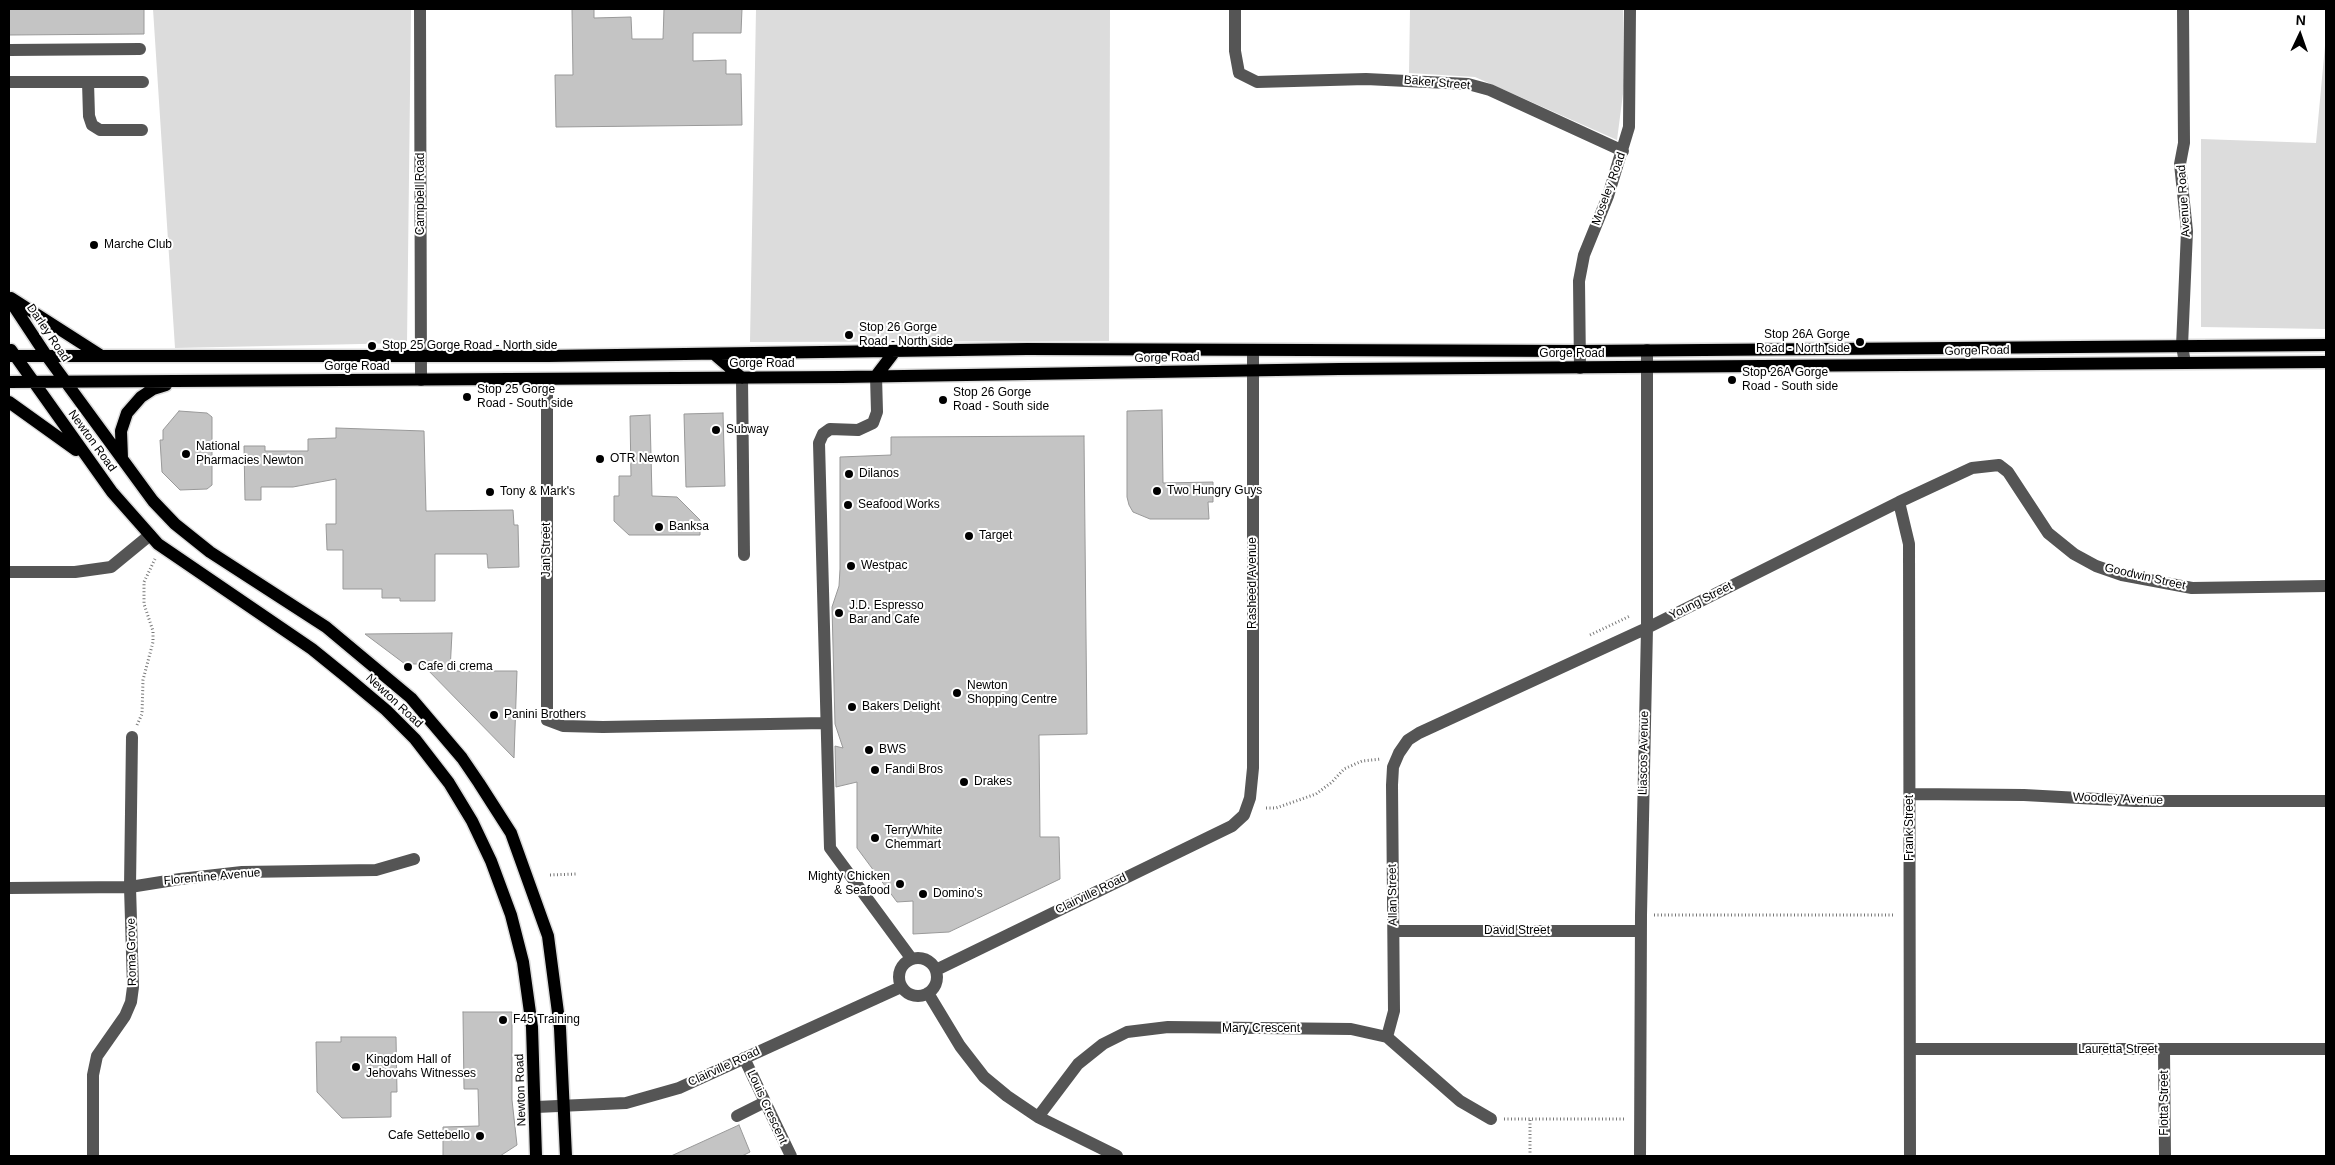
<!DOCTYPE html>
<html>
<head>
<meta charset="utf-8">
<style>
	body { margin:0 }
	#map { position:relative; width:2335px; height:1165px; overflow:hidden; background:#fff; font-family:Arial,sans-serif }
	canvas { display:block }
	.frame { position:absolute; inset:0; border:10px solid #000; pointer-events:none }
	.north { position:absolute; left:2275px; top:10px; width:50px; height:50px; -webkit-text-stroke:4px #fff; paint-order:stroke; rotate:3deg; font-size:14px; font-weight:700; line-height:20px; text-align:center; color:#000 }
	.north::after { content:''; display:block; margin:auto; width:18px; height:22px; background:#000; clip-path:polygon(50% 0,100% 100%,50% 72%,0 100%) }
</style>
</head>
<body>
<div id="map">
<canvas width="2335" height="1165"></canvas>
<div class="frame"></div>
<div class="north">N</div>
</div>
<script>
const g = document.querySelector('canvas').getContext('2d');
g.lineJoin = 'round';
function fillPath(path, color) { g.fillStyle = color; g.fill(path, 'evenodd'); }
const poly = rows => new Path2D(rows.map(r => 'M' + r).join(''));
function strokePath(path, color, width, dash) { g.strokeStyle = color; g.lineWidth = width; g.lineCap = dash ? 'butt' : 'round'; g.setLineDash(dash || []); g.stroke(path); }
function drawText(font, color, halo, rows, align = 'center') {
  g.font = font + ' Arial,sans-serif'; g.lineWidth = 4; g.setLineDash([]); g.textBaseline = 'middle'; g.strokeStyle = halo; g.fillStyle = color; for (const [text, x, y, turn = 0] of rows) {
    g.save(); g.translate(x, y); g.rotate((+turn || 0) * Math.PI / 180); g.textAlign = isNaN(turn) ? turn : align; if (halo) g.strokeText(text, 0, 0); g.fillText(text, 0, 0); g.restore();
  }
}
const green = poly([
	[153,9,411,9,407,343,175,348],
	[756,9,1110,9,1109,341,750,342],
	[1410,9,1623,9,1624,86,1617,140,1475,77,1409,73],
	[2326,35,2326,329,2201,327,2201,139,2316,143]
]);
const building = poly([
	[9,9,144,9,144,34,9,35,9,9],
	[572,9,594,9,594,18,631,17,632,39,663,39,664,9,742,9,741,33,693,33,693,61,726,60,726,74,741,74,742,125,556,127,555,75,573,75,572,9],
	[1162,410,1163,483,1213,482,1213,502,1208,502,1209,519,1150,519,1133,512,1129,505,1127,497,1127,411,1162,410],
	[179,411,207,413,212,417,212,485,207,489,180,490,162,472,160,440,163,440,163,430,179,411],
	[723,413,725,486,686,487,684,414,723,413],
	[650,415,652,496,677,497,700,520,700,535,629,535,614,521,614,496,619,496,619,476,631,476,630,416,650,415],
	[336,428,424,431,426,511,513,510,514,525,518,525,519,567,488,568,487,554,435,554,435,601,400,601,400,598,382,598,382,589,343,589,343,550,327,550,326,524,336,524,336,479,293,487,261,487,261,500,245,500,244,446,265,446,265,451,308,451,308,439,336,438,336,428],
	[1084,436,1087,734,1039,735,1040,837,1059,837,1060,879,949,932,913,934,913,901,897,902,857,848,857,782,836,787,835,746,843,748,835,724,832,607,839,586,840,569,840,457,891,455,891,437,1084,436],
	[452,633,450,671,517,671,514,758,422,664,405,664,365,634,452,633],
	[463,1012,512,1012,512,1100,517,1145,500,1156,443,1156,443,1127,479,1126,478,1089,464,1089,463,1012],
	[341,1037,396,1037,397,1092,391,1092,391,1117,342,1118,317,1092,316,1042,341,1042,341,1037],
	[739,1125,750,1152,742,1156,671,1156,739,1125]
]);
const path = poly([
	[1590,635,1630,616],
	[137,725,142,714,143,680,153,642,153,631,144,604,144,582,155,559],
	[1266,808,1276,808,1316,794,1332,782,1344,769,1362,761,1381,759],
	[550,875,577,874],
	[1654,915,1895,915],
	[1504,1119,1625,1119],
	[1530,1156,1530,1119]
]);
const minor = poly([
	[420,9,421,380],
	[1235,9,1235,51,1239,73,1257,82,1366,79,1468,84,1490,90,1623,151],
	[2183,9,2184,143,2180,164,2187,231,2182,346,2185,363],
	[9,50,140,49],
	[9,82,143,82],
	[88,82,89,116,92,125,100,130,142,130],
	[1580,368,1579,281,1584,255,1608,196,1629,127,1630,9],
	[876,376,877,412,873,423,858,430,830,429,823,434,819,443,830,848,911,958],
	[742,378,744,555],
	[547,379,547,720,563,726,603,727,825,723],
	[1899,502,1909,544,1910,1156],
	[9,572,75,572,111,567,150,535],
	[1910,794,2024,795,2135,801,2326,801],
	[9,888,130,887,180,879,242,872,376,870,414,859],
	[1394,931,1640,931],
	'899 977a19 19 0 1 1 38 0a19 19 0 1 1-38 0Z',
	[936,970,1232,826,1244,815,1250,798,1253,768,1253,350],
	[928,993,960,1046,984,1077,1007,1096,1038,1117,1117,1156],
	[1387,1037,1394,1011,1392,785,1393,767,1399,753,1408,740,1419,733,1647,628,1899,502,1972,468,1999,465,2008,472,2048,533,2074,554,2096,566,2122,575,2192,588,2326,586],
	[1910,1049,2326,1049],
	[2164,1050,2165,1156],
	[744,1058,791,1156],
	[536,1107,626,1103,679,1088,901,987],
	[737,1116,765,1102],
	[1038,1117,1078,1064,1103,1044,1127,1032,1168,1027,1351,1029,1387,1037,1460,1101,1491,1119],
	[93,1156,93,1075,97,1056,125,1016,131,1002,133,987,130,887,132,737],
	[1640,1156,1641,915,1647,628,1647,350]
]);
const major = poly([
	[11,298,100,355],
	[9,299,46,355,153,501,175,524,210,552,326,627,411,698,462,758,479,783,511,833,548,936,560,1028,566,1156],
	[11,350,112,492,158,544,312,649,349,679,386,710,415,739,449,783,472,821,491,861,511,915,523,962,532,1027,536,1156],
	[714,354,742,378],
	[9,356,548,356,1027,349,1580,351,2326,345],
	[876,376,895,351],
	[9,382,842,377,1339,369,2326,362],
	[9,402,76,450],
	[122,458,121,431,127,413,141,397,153,389,166,385]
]);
const markers = [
	[94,245,5,"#000"],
	[849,335,5,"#000"],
	[1860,342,5,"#000"],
	[372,346,5,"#000"],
	[1732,380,5,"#000"],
	[467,397,5,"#000"],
	[943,400,5,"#000"],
	[716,430,5,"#000"],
	[186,454,5,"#000"],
	[600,459,5,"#000"],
	[849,474,5,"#000"],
	[1157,491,5,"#000"],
	[490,492,5,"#000"],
	[848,505,5,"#000"],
	[659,527,5,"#000"],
	[969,536,5,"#000"],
	[851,566,5,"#000"],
	[839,613,5,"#000"],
	[408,667,5,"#000"],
	[957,693,5,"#000"],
	[852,707,5,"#000"],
	[494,715,5,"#000"],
	[869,750,5,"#000"],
	[875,770,5,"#000"],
	[964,782,5,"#000"],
	[875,838,5,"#000"],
	[900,884,5,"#000"],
	[923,894,5,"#000"],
	[503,1020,5,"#000"],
	[356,1067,5,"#000"],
	[480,1136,5,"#000"]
];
const streetNames = [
	["Baker Street",1437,83,5],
	["Moseley Road",1609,189,-70],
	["Campbell Road",421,194,-90],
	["Avenue Road",2184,201,-94],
	["Darley Road",48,333,56],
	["Gorge Road",1977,351,-1],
	["Gorge Road",1572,354],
	["Gorge Road",1167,358,-1],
	["Gorge Road",762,364],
	["Gorge Road",357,367],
	["Newton Road",92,441,54],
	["Jan Street",547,550,-90],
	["Goodwin Street",2145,577,13],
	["Rasheed Avenue",1253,583,-90],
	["Young Street",1701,601,-27],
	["Newton Road",394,701,43],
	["Liascos Avenue",1644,753,-89],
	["Woodley Avenue",2118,799,2],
	["Frank Street",1910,828,-90],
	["Florentine Avenue",212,877,-5],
	["Clairville Road",1091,894,-26],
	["Allan Street",1393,895,-91],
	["David Street",1517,931],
	["Roma Grove",132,952,-91],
	["Mary Crescent",1261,1029],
	["Lauretta Street",2118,1050],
	["Clairville Road",724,1067,-25],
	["Newton Road",521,1090,-92],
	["Flotta Street",2165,1103,-90],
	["Louis Crescent",767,1107,65]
];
const poiNames = [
	["Marche Club",104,245],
	["Stop 26 Gorge",859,328],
	["Road - North side",859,342],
	["Stop 26A Gorge",1850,335,"right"],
	["Road - North side",1850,349,"right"],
	["Stop 25 Gorge Road - North side",382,346],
	["Stop 26A Gorge",1742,373],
	["Road - South side",1742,387],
	["Stop 25 Gorge",477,390],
	["Road - South side",477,404],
	["Stop 26 Gorge",953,393],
	["Road - South side",953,407],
	["Subway",726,430],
	["National",196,447],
	["Pharmacies Newton",196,461],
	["OTR Newton",610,459],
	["Dilanos",859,474],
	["Two Hungry Guys",1167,491],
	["Tony & Mark's",500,492],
	["Seafood Works",858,505],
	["Banksa",669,527],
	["Target",979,536],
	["Westpac",861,566],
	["J.D. Espresso",849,606],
	["Bar and Cafe",849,620],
	["Cafe di crema",418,667],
	["Newton",967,686],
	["Shopping Centre",967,700],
	["Bakers Delight",862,707],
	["Panini Brothers",504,715],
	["BWS",879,750],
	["Fandi Bros",885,770],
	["Drakes",974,782],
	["TerryWhite",885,831],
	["Chemmart",885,845],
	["Mighty Chicken",890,877,"right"],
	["& Seafood",890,891,"right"],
	["Domino's",933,894],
	["F45 Training",513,1020],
	["Kingdom Hall of",366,1060],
	["Jehovahs Witnesses",366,1074],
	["Cafe Settebello",470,1136,"right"]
];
fillPath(green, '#dcdcdc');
fillPath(building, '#c4c4c4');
strokePath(building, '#999', 1);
strokePath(major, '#dbdbdb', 15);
strokePath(path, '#777', 3, [1, 2.5]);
strokePath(minor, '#555', 12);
strokePath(major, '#000', 12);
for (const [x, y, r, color] of markers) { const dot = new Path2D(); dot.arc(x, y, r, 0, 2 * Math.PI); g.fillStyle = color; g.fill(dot); strokePath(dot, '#fff', 2); }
drawText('12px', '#000', '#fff', streetNames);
drawText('12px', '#000', '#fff', poiNames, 'left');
</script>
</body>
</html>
